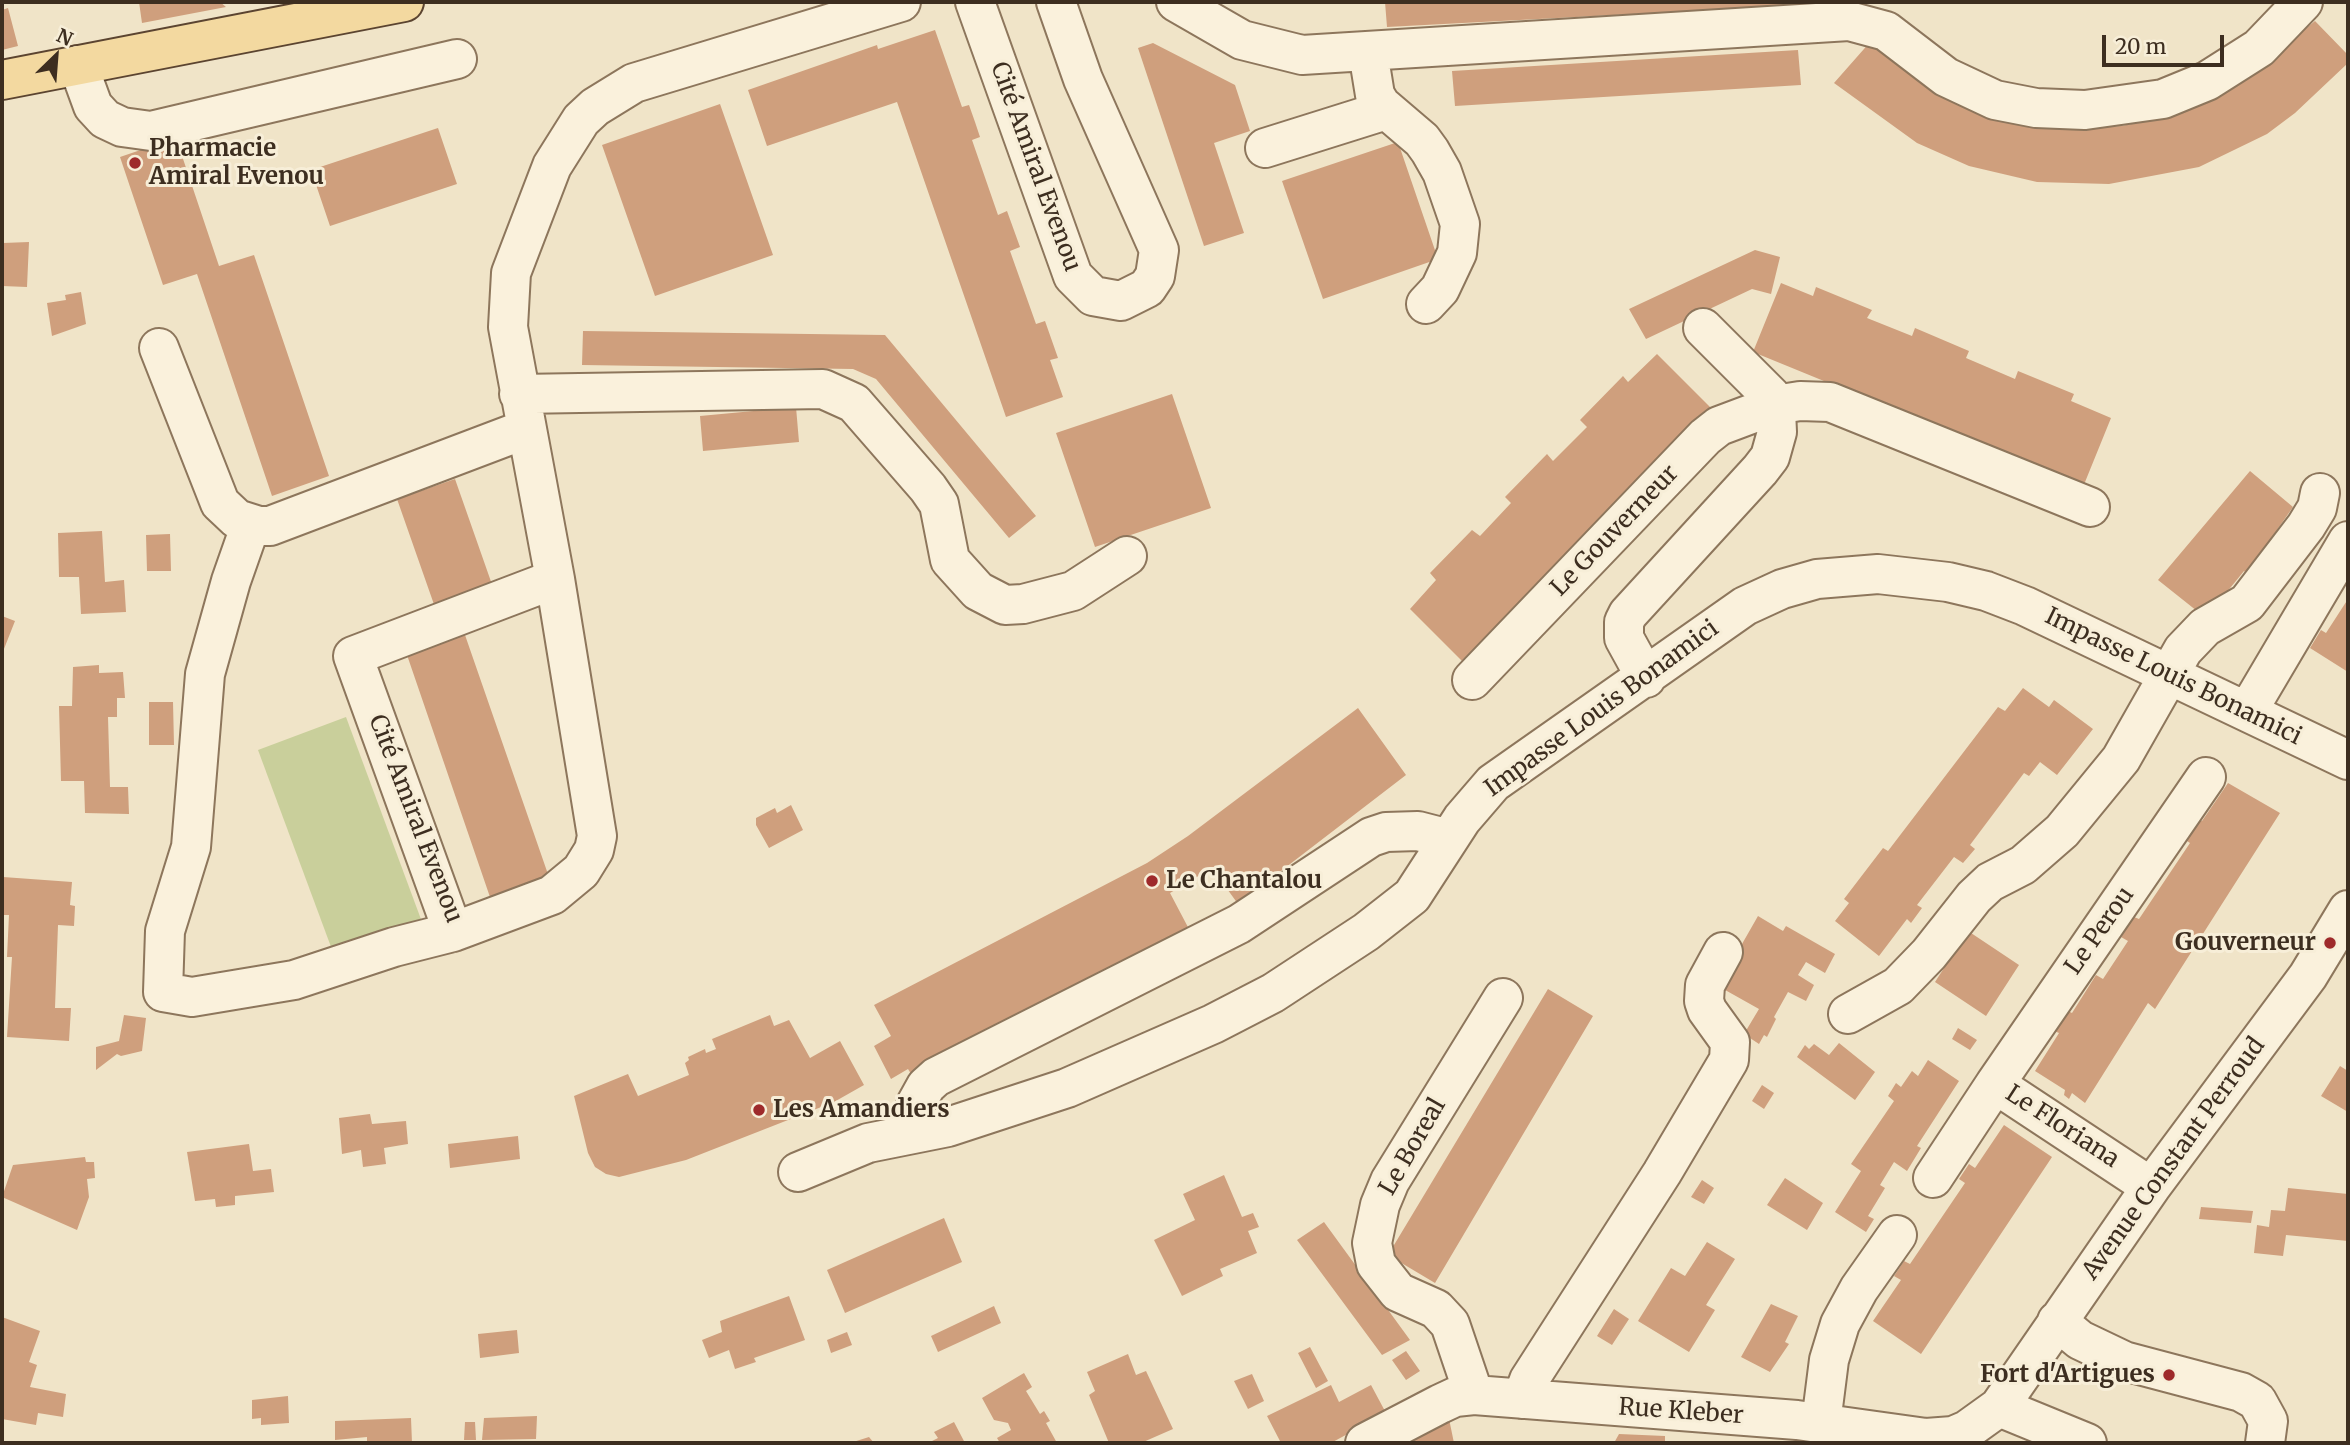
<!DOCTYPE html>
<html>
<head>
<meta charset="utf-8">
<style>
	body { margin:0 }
	#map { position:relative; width:2350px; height:1445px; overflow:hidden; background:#f0e4c8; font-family:Merriweather,serif }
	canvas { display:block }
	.frame { position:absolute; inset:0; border:4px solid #3d2e20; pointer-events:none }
	.north { position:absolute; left:21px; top:21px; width:70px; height:70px; -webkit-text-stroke:5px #f7eed8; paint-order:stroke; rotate:25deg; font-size:19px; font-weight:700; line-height:28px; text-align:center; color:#3d2e20 }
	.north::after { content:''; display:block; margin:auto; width:24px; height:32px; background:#3d2e20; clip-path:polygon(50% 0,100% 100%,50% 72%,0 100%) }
	.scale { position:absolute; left:2102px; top:35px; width:122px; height:32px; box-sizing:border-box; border:4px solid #3d2e20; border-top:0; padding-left:9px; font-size:21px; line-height:24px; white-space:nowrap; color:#3d2e20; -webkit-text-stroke:5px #f7eed8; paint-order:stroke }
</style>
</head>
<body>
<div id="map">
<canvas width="2350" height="1445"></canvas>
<div class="frame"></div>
<div class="north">N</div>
<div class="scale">20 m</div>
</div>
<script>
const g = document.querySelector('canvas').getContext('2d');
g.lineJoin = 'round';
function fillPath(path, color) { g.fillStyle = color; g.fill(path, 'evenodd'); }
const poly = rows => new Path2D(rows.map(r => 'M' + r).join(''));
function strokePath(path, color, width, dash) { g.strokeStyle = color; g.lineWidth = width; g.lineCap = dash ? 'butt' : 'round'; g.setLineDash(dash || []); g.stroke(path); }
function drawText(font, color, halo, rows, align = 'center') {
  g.font = font + ' Merriweather,serif'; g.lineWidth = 6; g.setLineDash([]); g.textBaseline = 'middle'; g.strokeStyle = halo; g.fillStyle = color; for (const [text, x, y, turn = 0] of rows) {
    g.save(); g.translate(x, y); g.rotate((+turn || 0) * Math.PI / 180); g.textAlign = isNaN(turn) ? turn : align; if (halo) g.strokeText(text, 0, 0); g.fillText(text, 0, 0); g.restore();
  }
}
const green = poly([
	[346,717,422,922,334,955,258,750]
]);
const building = poly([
	[139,2,220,2,226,7,142,23],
	[1385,2,1822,2,1822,4,1387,27],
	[8,8,18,46,2,50,2,10],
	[2315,21,2348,55,2348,63,2295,113,2267,134,2199,167,2109,184,2037,182,1969,166,1917,143,1834,83,1871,41,1910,74,2082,128,2121,126,2157,119,2234,87],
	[935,30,962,107,969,105,975,122,980,137,972,140,998,215,1007,211,1020,247,1010,251,1036,324,1045,321,1058,358,1050,360,1063,397,1006,417,897,102,767,146,748,90,877,45,878,49],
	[1153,43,1235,85,1250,131,1214,143,1244,233,1204,246,1138,48],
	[1798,50,1801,85,1455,106,1452,71],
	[720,104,773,255,655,296,602,145],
	[438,128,457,184,330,226,311,170],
	[176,138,219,266,254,255,329,476,272,496,197,274,163,285,120,157],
	[1398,142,1438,259,1323,299,1282,181],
	[29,242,27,287,2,286,3,243],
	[1755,250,1780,257,1771,294,1752,289,1646,339,1629,309],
	[1781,283,1813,296,1816,287,1872,310,1867,318,1912,336,1915,328,1969,351,1966,358,2015,379,2018,371,2074,394,2071,401,2111,418,2083,487,1753,352],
	[81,292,86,324,52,336,47,303,66,300,65,295],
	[583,331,885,335,1036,516,1009,538,876,379,853,369,582,365],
	[1657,354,1712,409,1464,663,1410,609,1436,580,1430,573,1472,530,1480,536,1511,503,1505,497,1547,454,1553,461,1587,427,1580,420,1623,376,1628,382],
	[1172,394,1211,508,1095,547,1056,433],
	[796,407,799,442,703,451,700,416],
	[2250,471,2293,507,2258,557,2253,579,2244,571,2222,598,2220,596,2202,615,2158,580],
	[455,479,495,593,437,613,397,499],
	[102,531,105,582,124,580,126,612,81,614,79,577,59,577,58,533],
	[170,534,171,571,147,571,146,535],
	[2348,599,2348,672,2310,648,2321,630,2326,633],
	[2,616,15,621,2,654],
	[465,635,550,880,491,900,407,655],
	[99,665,99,673,123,672,125,698,117,698,117,717,108,717,110,787,128,787,129,814,85,813,84,781,61,781,59,706,72,706,73,667],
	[2023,688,2049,707,2054,700,2093,729,2057,775,2040,762,2029,776,2024,773,1970,845,1975,849,1963,863,1954,857,1917,905,1922,908,1911,923,1907,919,1879,956,1835,921,1849,903,1844,899,1883,848,1888,851,1998,707,2005,711],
	[149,702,173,702,174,745,149,745],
	[1358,708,1406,775,1238,904,1212,868,1170,893,1190,931,913,1077,908,1069,891,1079,874,1046,891,1036,874,1005,1147,863,1188,836],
	[2228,783,2280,813,2155,1009,2148,1003,2085,1103,2072,1093,2069,1099,2064,1095,2065,1090,2035,1071,2059,1033,2052,1030,2066,1010,2072,1013,2096,975,2103,979,2128,941,2121,937,2134,917,2139,919,2190,843,2184,839,2196,818,2202,821],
	[791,805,803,830,769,848,756,825,756,818,775,808,777,813],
	[3,877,72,882,70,905,75,906,74,926,58,925,55,1008,71,1008,69,1041,7,1037,12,957,7,957,9,915,2,915],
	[1758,916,1783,931,1786,926,1835,954,1825,973,1806,962,1798,975,1814,985,1806,1001,1788,992,1774,1017,1776,1019,1767,1037,1764,1035,1759,1044,1744,1034,1759,1009,1718,986],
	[1968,931,2019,965,1986,1016,1935,982],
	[1548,989,1593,1016,1435,1283,1388,1255],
	[124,1015,146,1018,142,1051,121,1056,117,1054,96,1070,96,1047,119,1041],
	[770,1015,774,1026,789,1020,810,1058,840,1041,864,1085,834,1102,686,1160,619,1177,606,1174,595,1167,588,1153,574,1096,628,1074,638,1096,689,1075,685,1063,689,1060,688,1057,705,1049,706,1053,716,1049,712,1039],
	[1958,1028,1977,1040,1970,1050,1952,1039],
	[1839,1043,1875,1072,1855,1100,1797,1057,1805,1045,1809,1049,1814,1044,1829,1055],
	[1928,1060,1959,1081,1917,1146,1921,1148,1907,1171,1894,1162,1880,1185,1885,1188,1868,1216,1874,1219,1866,1232,1835,1212,1861,1171,1851,1164,1894,1101,1888,1096,1896,1083,1901,1087,1912,1071,1918,1076],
	[2340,1066,2348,1071,2348,1112,2321,1096],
	[1762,1085,1774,1093,1764,1109,1752,1101],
	[370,1114,372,1124,406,1121,408,1144,384,1148,386,1164,363,1167,361,1150,342,1154,339,1118],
	[2004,1125,2052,1157,1921,1354,1873,1321,1901,1280,1894,1276,1904,1261,1910,1264,1965,1183,1959,1179,1969,1164,1975,1168],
	[518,1136,520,1159,450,1168,448,1144],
	[249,1144,253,1171,271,1169,274,1192,235,1196,235,1205,216,1207,215,1199,195,1201,187,1152],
	[85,1157,86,1162,94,1162,95,1178,87,1179,89,1197,77,1230,2,1197,13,1165],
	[1224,1175,1242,1217,1253,1213,1259,1227,1248,1231,1257,1253,1220,1269,1223,1276,1182,1296,1154,1240,1195,1220,1183,1194],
	[1785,1178,1823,1203,1807,1230,1767,1205],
	[1702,1180,1714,1188,1704,1204,1691,1197],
	[2288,1188,2348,1194,2348,1241,2286,1235,2283,1256,2254,1253,2257,1225,2269,1227,2271,1210,2285,1211],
	[2201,1207,2253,1211,2251,1223,2199,1219],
	[944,1218,962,1262,845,1313,827,1270],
	[1324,1222,1410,1340,1382,1355,1297,1240],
	[1707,1242,1735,1259,1706,1305,1715,1310,1689,1352,1638,1321,1671,1268,1685,1276],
	[789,1296,805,1340,754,1358,756,1362,735,1369,729,1350,709,1358,702,1340,722,1332,720,1321],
	[1771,1304,1798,1316,1785,1342,1789,1344,1770,1372,1741,1357],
	[994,1306,1001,1323,938,1352,931,1336],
	[1614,1309,1629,1319,1612,1345,1597,1336],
	[2,1317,40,1331,29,1362,37,1365,30,1387,66,1394,63,1417,38,1413,36,1425,2,1419],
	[517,1330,519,1353,480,1358,478,1334],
	[847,1332,852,1345,831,1353,827,1340],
	[1310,1347,1328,1381,1316,1388,1298,1353],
	[1406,1351,1420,1371,1406,1380,1392,1360],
	[1128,1354,1136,1375,1146,1371,1173,1429,1141,1443,1109,1443,1089,1395,1095,1391,1087,1372],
	[1024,1373,1032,1387,1026,1391,1040,1414,1044,1411,1050,1421,1046,1423,1057,1443,1000,1443,997,1438,1011,1430,1008,1423,994,1420,982,1398],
	[1252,1374,1264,1401,1248,1409,1234,1381],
	[1331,1385,1339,1402,1371,1385,1386,1413,1331,1443,1281,1443,1267,1416],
	[288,1396,289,1423,261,1425,261,1418,252,1419,252,1400],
	[1448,1414,1454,1443,1390,1443],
	[537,1416,536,1439,482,1440,484,1418],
	[411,1418,412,1443,367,1443,367,1437,335,1440,335,1421],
	[465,1422,475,1422,476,1440,464,1440],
	[954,1422,965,1443,928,1443,938,1438,934,1432],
	[1619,1434,1665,1436,1665,1443,1614,1443],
	[869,1437,874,1443,850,1443]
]);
const minor = poly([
	[975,2,1073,276,1093,296,1121,301,1147,288,1155,276,1159,250,1083,79,1056,2],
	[1176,2,1242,40,1302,55,1849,21,1886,31,1946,77,1995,100,2036,108,2085,110,2163,99,2207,81,2259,48,2303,2],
	[1368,52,1375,95,1381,105,1422,140,1430,151,1442,172,1460,224,1457,253,1440,289,1426,304],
	[78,65,93,106,105,119,122,127,151,131,457,59],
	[1265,148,1386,110],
	[159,348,220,503,237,519,259,526,270,526,526,429],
	[519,394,823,389,854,403,928,488,939,504,950,560,978,591,1005,605,1023,604,1073,591,1127,556],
	[251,524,231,581,205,674,191,847,165,931,163,992,192,997,294,980,394,947,453,932],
	[555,579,353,656,453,932,552,895,581,871,594,850,597,836,555,579,508,327,511,273,552,166,581,120,595,107,634,83,901,2],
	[1646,678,1624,638,1624,622,1628,614,1760,470,1770,457,1777,432,1776,410,1771,396,1703,328],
	[1472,680,1705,437,1719,426,1775,405,1800,401,1830,402,2090,507],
	[2247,712,2348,541],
	[1848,1014,1898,986,1929,954,1974,897,1990,882,2023,865,2062,831,2121,759,2183,650,2205,627,2247,603,2306,526,2317,508,2320,493],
	[1995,1084,2206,777],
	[916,1132,913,1123,916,1104,926,1086,936,1077,1239,924,1371,837,1386,832,1418,831,1449,839],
	[798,1172,868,1143,948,1127,1067,1088,1213,1024,1273,993,1366,932,1412,896,1462,819,1493,783,1745,606,1782,589,1817,579,1878,574,1948,582,1986,591,2025,606,2348,760],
	[1933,1178,1995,1084,2151,1187],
	[2057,1321,2080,1340,2124,1361,2241,1392,2257,1401,2268,1421,2265,1443],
	[1474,1395,1450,1324,1436,1309,1398,1292,1376,1264,1372,1243,1380,1205,1390,1181,1503,998],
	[1522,1399,1529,1380,1662,1173,1729,1060,1730,1042,1707,1010,1704,1001,1705,985,1723,952],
	[1999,1407,2087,1443],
	[1821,1423,1829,1360,1840,1324,1859,1289,1897,1235],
	[1365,1443,1440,1404,1455,1397,1474,1395,1797,1420,1926,1438,1953,1436,1967,1430,1999,1407,2151,1187,2308,976,2348,910]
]);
const major = poly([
	[2,80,404,2]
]);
const markers = [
	[135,163,7,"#9e2a2b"],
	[1152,881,7,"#9e2a2b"],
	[2330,943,7,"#9e2a2b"],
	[759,1110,7,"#9e2a2b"],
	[2169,1375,7,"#9e2a2b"]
];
const poiNames = [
	["Pharmacie",149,149],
	["Amiral Evenou",149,177],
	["Le Chantalou",1166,881],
	["Gouverneur",2316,943,"right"],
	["Les Amandiers",773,1110],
	["Fort d'Artigues",2155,1375,"right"]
];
const streetNames = [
	["Cité Amiral Evenou",1035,167,70],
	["Le Gouverneur",1615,531,-46],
	["Impasse Louis Bonamici",2173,677,26],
	["Impasse Louis Bonamici",1602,709,-36],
	["Cité Amiral Evenou",415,819,69],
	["Le Perou",2100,931,-55],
	["Le Floriana",2062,1127,33],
	["Le Boreal",1413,1147,-60],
	["Avenue Constant Perroud",2174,1159,-54],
	["Rue Kleber",1681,1412,4]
];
fillPath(green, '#c9cf9b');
fillPath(building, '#cf9f7d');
strokePath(minor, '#8d765c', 42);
strokePath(major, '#5b4430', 42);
strokePath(minor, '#faf1dc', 38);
strokePath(major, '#f3d9a0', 38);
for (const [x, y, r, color] of markers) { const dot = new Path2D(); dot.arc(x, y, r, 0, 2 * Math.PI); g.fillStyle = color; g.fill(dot); strokePath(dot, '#f7eed8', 2.5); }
drawText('bold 24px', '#3d2e20', '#f7eed8', poiNames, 'left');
drawText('24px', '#3d2e20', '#f7eed8', streetNames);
</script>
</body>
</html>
